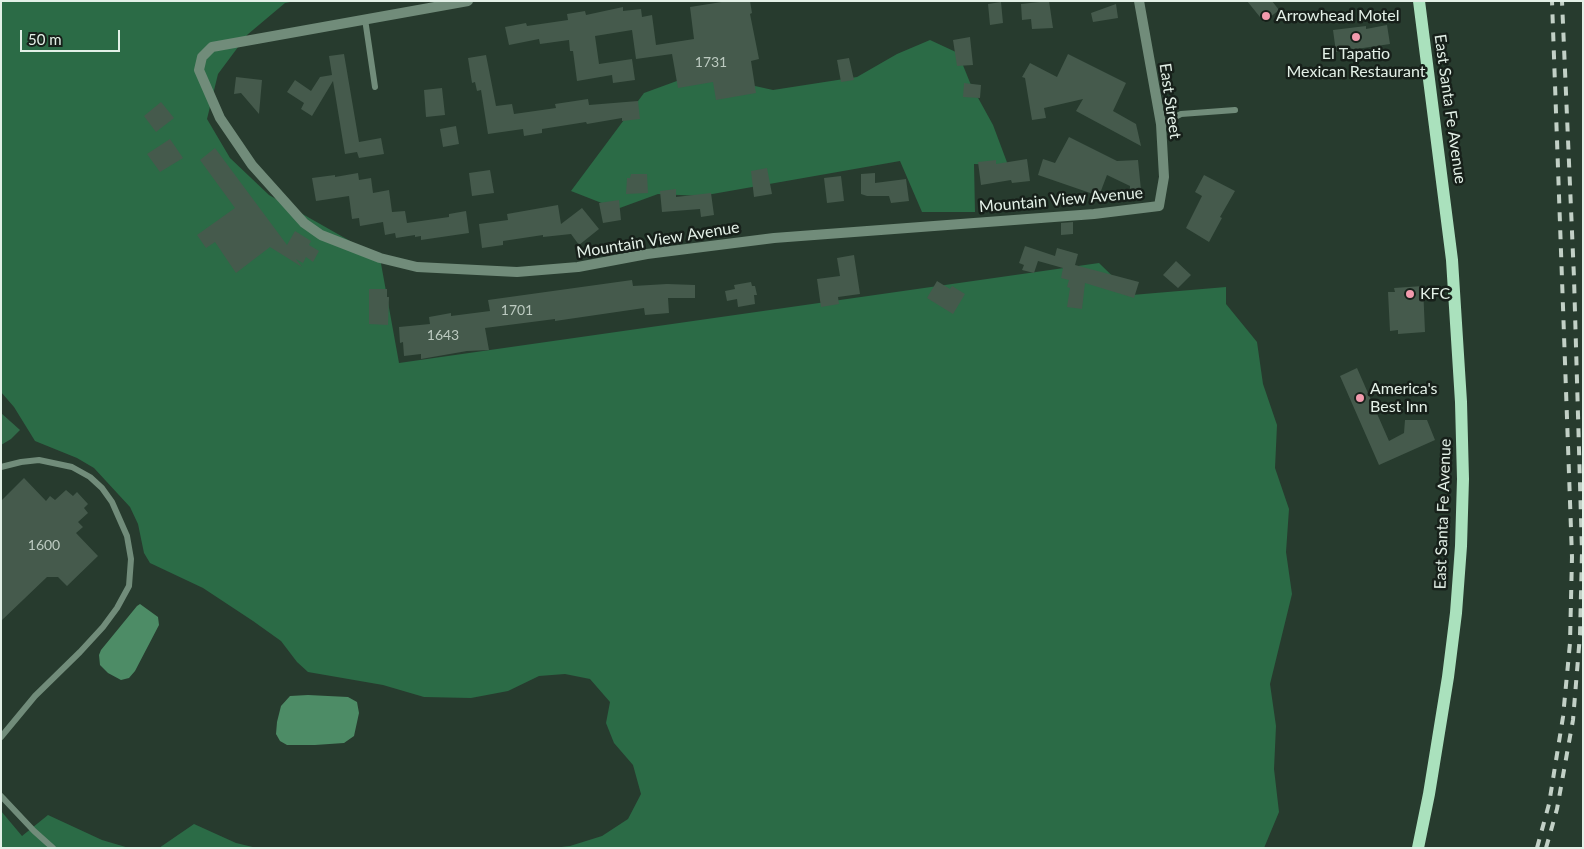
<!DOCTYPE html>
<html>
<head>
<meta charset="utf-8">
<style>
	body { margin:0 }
	#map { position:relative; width:1584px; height:849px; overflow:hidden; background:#273b2e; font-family:Lato,sans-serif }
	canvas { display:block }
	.frame { position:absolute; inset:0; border:2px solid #e3f0e7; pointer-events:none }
	.scale { position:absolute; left:20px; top:30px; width:100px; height:22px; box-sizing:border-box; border:2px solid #e3f0e7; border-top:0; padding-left:6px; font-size:15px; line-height:18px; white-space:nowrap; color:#e3f0e7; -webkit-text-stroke:4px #17201a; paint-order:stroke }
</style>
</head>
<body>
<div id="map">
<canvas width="1584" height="849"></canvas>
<div class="frame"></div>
<div class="scale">50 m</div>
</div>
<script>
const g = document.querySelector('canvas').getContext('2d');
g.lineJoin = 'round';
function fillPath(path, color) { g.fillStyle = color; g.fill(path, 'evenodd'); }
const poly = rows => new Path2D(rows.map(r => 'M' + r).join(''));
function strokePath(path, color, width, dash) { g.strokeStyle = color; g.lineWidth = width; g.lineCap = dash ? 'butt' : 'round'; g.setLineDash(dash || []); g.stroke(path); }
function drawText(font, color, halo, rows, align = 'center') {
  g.font = font + ' Lato,sans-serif'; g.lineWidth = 5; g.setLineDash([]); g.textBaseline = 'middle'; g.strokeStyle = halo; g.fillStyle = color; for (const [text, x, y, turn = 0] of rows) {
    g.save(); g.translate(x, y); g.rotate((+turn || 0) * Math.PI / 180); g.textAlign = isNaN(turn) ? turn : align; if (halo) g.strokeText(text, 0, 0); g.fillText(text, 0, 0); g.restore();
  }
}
const green = poly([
	[1,413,20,430,11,439,1,445]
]);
const forest = poly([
	[1,1,296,1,285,3,247,35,218,74,207,119,230,158,269,195,380,258,399,363,1099,263,1132,295,1226,287,1226,304,1257,342,1263,384,1277,425,1275,468,1289,509,1286,552,1292,594,1270,684,1276,726,1274,769,1279,812,1264,848,553,848,570,846,602,836,628,819,641,794,633,765,614,743,606,723,610,702,590,679,565,674,539,676,508,691,471,698,424,697,383,685,308,672,297,662,281,641,253,621,203,588,150,563,144,553,138,524,130,507,94,468,77,458,35,441,14,407,1,392],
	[930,40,958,53,971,85,993,125,1008,165,974,164,975,212,922,212,900,161,701,196,658,194,617,209,571,191,644,93,685,78,728,80,773,90,857,77,897,54],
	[1,811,22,836,48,815,102,840,129,848,1,848],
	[194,824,236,843,257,848,159,848]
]);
const water = poly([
	[140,604,158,617,159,625,135,671,129,678,121,680,108,673,100,665,99,655,101,650,137,606],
	[308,695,348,697,357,702,359,713,354,736,344,743,315,745,287,745,280,741,276,734,277,722,281,706,290,696]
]);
const building = poly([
	[728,1,750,1,752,13,750,14,759,59,751,61,756,93,716,100,713,82,678,88,672,54,636,59,632,30,595,36,599,64,632,59,635,80,613,83,612,75,577,81,573,51,570,51,569,40,540,44,539,39,509,45,505,27,526,23,527,26,568,20,567,14,585,11,586,15,623,7,623,11,641,9,642,17,652,15,656,45,694,39,690,7],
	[1049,1,1053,28,1032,29,1031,19,1022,20,1021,4],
	[1247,1,1272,1,1279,10,1264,22],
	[1001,2,1003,23,990,25,988,4],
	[1116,4,1118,18,1093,22,1091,13],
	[1387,25,1390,44,1336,52,1333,30,1366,26,1366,29],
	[970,37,973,65,957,66,953,40],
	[344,54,359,142,381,138,384,154,359,158,357,152,345,154,333,81,312,116,301,109,304,103,287,92,295,80,311,91,320,77,332,75,329,56],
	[1068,54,1126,83,1113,111,1136,124,1141,146,1076,111,1083,99,1044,108,1046,118,1032,120,1025,78,1022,77,1030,63,1057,77],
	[486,55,496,106,512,104,514,114,556,108,555,104,588,99,589,105,638,101,640,119,622,121,622,118,587,124,586,122,542,129,542,133,524,136,523,129,488,134,481,90,477,91,475,82,472,83,468,58],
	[849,58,854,80,841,82,837,60],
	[236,77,262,80,259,114,241,93,234,94],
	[964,83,981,85,980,98,963,97],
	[442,88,445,115,426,117,424,90],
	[161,102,174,118,156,132,144,116],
	[456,126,459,144,443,147,440,129],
	[1069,137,1117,161,1138,160,1141,190,1130,190,1130,186,1107,175,1099,196,1038,175,1043,159,1055,163],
	[170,139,183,158,160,172,147,154],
	[215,148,287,245,295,231,311,241,309,245,319,251,313,262,306,257,303,263,296,259,302,267,270,247,236,273,215,242,206,248,197,235,235,208,200,160],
	[1027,159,1030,181,1012,183,1011,180,981,185,978,162,996,160,996,164],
	[767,168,772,194,754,197,751,171],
	[490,170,494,193,472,196,469,173],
	[358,173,359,180,371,178,373,193,389,190,392,212,405,211,407,223,449,217,449,214,466,211,469,233,421,240,421,236,415,237,415,235,396,238,395,233,385,235,383,222,360,226,359,218,352,219,349,196,316,201,312,178,335,175,335,177],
	[875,173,875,183,906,179,909,201,891,203,889,196,867,196,861,194,861,174],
	[631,174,647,174,648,193,626,194,627,178,630,178],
	[1204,175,1235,191,1220,217,1222,218,1209,242,1186,228,1202,196,1195,192],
	[841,176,844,201,827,203,824,178],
	[676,189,676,197,711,193,714,215,701,217,700,209,662,212,660,191],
	[619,200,621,220,603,223,599,203],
	[558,205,561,224,582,208,599,229,579,245,571,234,543,237,543,235,503,241,503,245,482,248,479,224,508,220,507,214],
	[1073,222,1073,234,1061,235,1061,223],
	[1025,246,1055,256,1057,248,1078,254,1075,265,1139,282,1134,298,1085,283,1082,309,1067,307,1070,288,1067,287,1069,280,1061,278,1063,268,1038,261,1034,273,1022,270,1024,265,1019,263],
	[854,255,860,294,838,297,839,304,821,307,817,279,840,276,837,258],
	[1176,261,1191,275,1178,288,1163,275],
	[632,280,633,286,667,284,695,285,695,298,668,298,669,313,645,315,644,308,555,321,555,319,485,328,489,350,467,351,421,359,421,354,404,356,403,342,400,343,399,327,430,324,429,317,451,313,451,316,490,311,488,300],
	[937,281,950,289,952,286,965,294,953,314,927,298],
	[751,282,752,286,755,286,757,295,754,295,755,304,738,307,737,299,727,301,725,291,735,289,734,285],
	[1423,286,1425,332,1398,334,1398,330,1390,331,1388,292,1395,292,1394,288],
	[369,289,387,289,387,297,389,297,388,325,369,324],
	[1357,368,1389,441,1404,433,1405,420,1427,420,1435,440,1379,465,1340,376],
	[24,478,46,501,50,496,55,500,66,490,73,496,77,492,88,504,84,508,88,513,78,522,83,527,76,533,98,556,67,586,58,577,47,577,1,621,1,501]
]);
const lane = poly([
	[365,19,375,87],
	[1161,124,1181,114,1235,110],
	[1,467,21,462,39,460,72,467,90,477,102,488,112,502,127,536,131,559,129,586,117,608,103,627,80,652,35,696,1,737],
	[1,796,34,831,53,848]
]);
const street = poly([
	[468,1,212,47,202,57,199,70,220,118,252,165,304,223,321,235,380,258,417,267,517,272,578,267,647,254,774,238,1094,214,1159,206,1164,177,1161,124,1139,1]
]);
const primary = poly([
	[1418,848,1429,794,1448,677,1456,613,1461,546,1463,479,1461,402,1452,260,1419,1]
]);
const rail = poly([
	[1537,848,1549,804,1563,717,1570,643,1572,557,1552,1],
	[1546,848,1557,809,1573,720,1580,635,1582,552,1574,278,1562,1]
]);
const markers = [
	[1266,16,5,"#f29aad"],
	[1356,37,5,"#f29aad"],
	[1410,294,5,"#f29aad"],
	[1360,398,5,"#f29aad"]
];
const numberNames = [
	["1731",711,62],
	["1701",517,310],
	["1643",443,335],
	["1600",44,545]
];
const poiNames = [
	["Arrowhead Motel",1276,16],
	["El Tapatio",1356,54,"center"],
	["Mexican Restaurant",1356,72,"center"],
	["KFC",1420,294],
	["America's",1370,389],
	["Best Inn",1370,407]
];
const streetNames = [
	["East Street",1170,101,82],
	["East Santa Fe Avenue",1450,109,82],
	["Mountain View Avenue",1061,200,-5],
	["Mountain View Avenue",658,240,-9],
	["East Santa Fe Avenue",1443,514,-88]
];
fillPath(green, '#316b49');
fillPath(forest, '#2b6b46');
fillPath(water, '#4d8c66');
fillPath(building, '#455a4c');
strokePath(lane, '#718c7a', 6);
strokePath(street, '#718c7a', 10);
strokePath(primary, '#aae1bd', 12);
strokePath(rail, '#c2d0c6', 4, [9, 9]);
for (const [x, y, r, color] of markers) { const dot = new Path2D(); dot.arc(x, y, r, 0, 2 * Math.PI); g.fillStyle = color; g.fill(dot); strokePath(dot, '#17201a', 2); }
drawText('14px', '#bccac0', null, numberNames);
drawText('16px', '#e3f0e7', '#17201a', poiNames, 'left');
drawText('16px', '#e3f0e7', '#17201a', streetNames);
</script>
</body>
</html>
